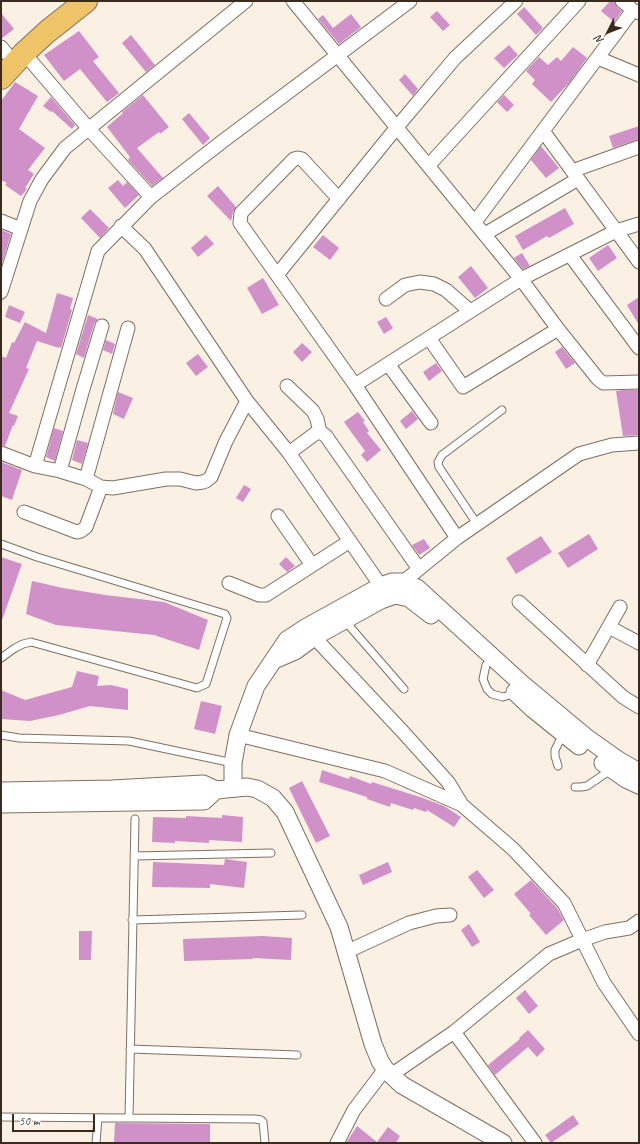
<!DOCTYPE html>
<html>
<head>
<meta charset="utf-8">
<style>
	body { margin:0 }
	#map { position:relative; width:640px; height:1144px; overflow:hidden; background:#fbf0e4; font-family:Caveat,sans-serif }
	canvas { display:block }
	.frame { position:absolute; inset:0; border:2px solid #3b2a1e; pointer-events:none }
	.north { position:absolute; left:588px; top:12px; width:40px; height:40px; -webkit-text-stroke:3px #fff; paint-order:stroke; rotate:228deg; font-size:11px; font-weight:700; line-height:16px; text-align:center; color:#3b2a1e }
	.north::after { content:''; display:block; margin:auto; width:14px; height:18px; background:#3b2a1e; clip-path:polygon(50% 0,100% 100%,50% 72%,0 100%) }
	.scale { position:absolute; left:12px; top:1114px; width:83px; height:18px; box-sizing:border-box; border:2px solid #3b2a1e; border-top:0; padding-left:5px; font-size:12px; line-height:14px; white-space:nowrap; color:#3b2a1e; -webkit-text-stroke:3px #fff; paint-order:stroke }
</style>
</head>
<body>
<div id="map">
<canvas width="640" height="1144"></canvas>
<div class="frame"></div>
<div class="north">N</div>
<div class="scale">50 m</div>
</div>
<script>
const g = document.querySelector('canvas').getContext('2d');
g.lineJoin = 'round';
function fillPath(path, color) { g.fillStyle = color; g.fill(path, 'evenodd'); }
const poly = rows => new Path2D(rows.map(r => 'M' + r).join(''));
function strokePath(path, color, width, dash) { g.strokeStyle = color; g.lineWidth = width; g.lineCap = dash ? 'butt' : 'round'; g.setLineDash(dash || []); g.stroke(path); }
const building = poly([
	[610,1,614,1,617,7,622,11,614,22,601,11],
	[524,7,543,28,536,35,517,14],
	[437,11,450,25,443,31,430,17],
	[1,13,14,29,1,39],
	[351,14,361,27,339,44,318,19,323,15,333,28],
	[79,31,99,57,93,61,119,93,107,102,80,69,64,81,44,55],
	[131,35,155,65,146,72,122,43],
	[509,45,518,55,504,68,494,58],
	[573,47,587,58,570,82,551,102,532,84,535,80,526,71,539,57,548,65,557,57,561,61],
	[405,74,418,89,413,96,399,80],
	[15,82,38,96,19,129,45,148,28,170,34,174,25,188,27,189,21,196,5,185,7,183,1,180,1,101],
	[143,95,169,127,160,134,159,132,137,148,163,178,152,186,128,160,130,157,107,127,123,113,122,112],
	[504,95,514,105,507,112,497,102],
	[51,97,75,125,72,129,52,111,51,112,43,106],
	[189,113,210,138,203,145,182,119],
	[639,126,639,139,613,148,609,136],
	[541,146,559,168,546,178,531,160],
	[118,180,123,186,127,182,139,195,125,208,108,188],
	[218,186,236,207,233,212,231,221,207,196],
	[565,208,574,224,549,238,547,236,523,250,515,236],
	[90,209,109,228,100,238,81,218],
	[1,230,11,234,1,266],
	[206,235,214,244,198,257,191,248],
	[323,235,339,248,330,260,313,247],
	[608,245,617,258,598,271,589,258],
	[522,253,530,266,523,269,514,258],
	[471,266,488,288,475,298,458,277],
	[263,278,279,305,262,314,247,288],
	[57,293,73,298,70,309,72,310,61,348,59,347,59,348,37,341,26,368,29,369,9,413,18,416,14,426,13,425,5,446,1,445,1,356,6,358,12,342,14,343,25,322,46,333],
	[639,297,639,325,627,305],
	[9,305,25,312,20,323,5,317],
	[88,315,98,319,94,324,84,358,76,354],
	[386,317,393,328,384,334,377,322],
	[106,340,115,344,112,354,103,350],
	[302,343,312,352,302,362,293,352],
	[562,347,575,363,566,369,555,352],
	[198,354,208,367,196,376,186,363],
	[436,363,442,371,429,381,423,372],
	[623,390,639,390,639,435,623,436,616,391],
	[118,392,133,398,124,419,113,414],
	[412,411,418,419,406,429,400,421],
	[358,412,365,421,363,422,369,431,367,433,381,450,367,462,361,455,365,451,344,422],
	[54,428,63,431,55,461,46,457],
	[77,440,88,443,82,464,72,460],
	[1,462,22,470,12,500,1,496],
	[244,485,251,489,243,502,236,498],
	[589,534,598,549,568,568,558,553],
	[541,536,552,552,516,574,506,558],
	[424,539,430,548,419,555,412,545],
	[1,557,22,564,2,620,1,620],
	[286,557,295,566,287,572,279,564],
	[32,581,63,588,105,595,164,602,208,620,199,650,154,635,56,625,26,614],
	[77,671,99,676,97,686,111,685,128,689,128,710,90,706,59,715,30,721,1,719,1,690,25,700,43,695,72,687],
	[201,701,222,706,215,734,194,729],
	[322,770,349,779,350,776,371,784,372,782,420,797,444,806,461,817,454,827,427,810,426,812,414,808,413,810,391,803,390,807,367,799,367,797,319,782],
	[302,781,330,836,316,843,289,788],
	[222,815,243,817,242,842,209,840,209,843,175,841,175,843,152,842,153,817,186,818,186,816,222,818],
	[225,859,247,862,244,888,210,884,210,888,152,887,153,862,224,865],
	[388,862,392,872,363,885,359,875],
	[477,870,494,890,484,898,468,877],
	[531,880,557,908,564,920,546,935,529,915,531,914,514,894],
	[469,924,480,942,472,947,461,930],
	[79,931,92,931,91,960,79,960],
	[262,936,292,938,291,960,253,958,253,959,184,961,183,939],
	[525,990,538,1006,529,1014,516,998],
	[528,1030,545,1049,537,1057,528,1047,495,1075,488,1065,520,1039,519,1038],
	[573,1115,579,1124,551,1143,545,1135],
	[115,1123,210,1124,210,1143,114,1142],
	[357,1126,377,1142,388,1127,400,1136,396,1143,346,1143]
]);
const service = poly([
	[477,524,439,467,438,462,442,455,502,410],
	[1,544,37,557,225,614,227,618,206,684,197,688,31,642,23,644,15,648,1,658],
	[345,621,404,689],
	[486,665,483,679,487,689,492,694,503,697,516,693],
	[1,735,19,738,129,741,233,763],
	[558,766,555,756,555,750,563,734],
	[575,787,581,787,587,786,612,769],
	[134,856,271,853],
	[132,920,302,915],
	[130,1049,297,1055],
	[1,1117,255,1119,261,1120,263,1122,265,1143],
	[129,1118,135,819],
	[96,1143,98,1118]
]);
const minor = poly([
	[293,1,521,279,558,329,598,379,603,383,639,382],
	[622,1,633,10,639,13],
	[1,47,6,53],
	[24,53,89,129,151,197],
	[598,58,639,75],
	[543,131,639,262],
	[429,165,579,1],
	[572,171,639,147],
	[339,199,302,159,298,158,294,159,241,213,240,223,355,385,457,538],
	[1,221,21,229],
	[475,222,633,10],
	[121,226,145,249,247,401,289,453,381,586],
	[485,234,578,179],
	[570,255,639,348],
	[277,275,397,127,455,58,516,1],
	[1,292,30,201,42,179,65,148,246,1],
	[386,299,405,285,420,282,434,284,446,290,470,311],
	[429,338,463,387,558,329],
	[388,364,431,423],
	[355,385,521,279,616,231,639,224],
	[287,386,313,411,317,419,320,432],
	[1,453,35,466,60,471,86,479,101,487,113,488,166,479,180,479,196,483,203,482,206,481,211,477,226,441,247,401],
	[289,453,316,433,322,433,326,436,419,569],
	[35,466,98,251,151,197,223,141,410,1],
	[60,471,83,389,102,326],
	[86,479,128,328],
	[24,512,77,532,81,531,86,527,101,487],
	[278,516,312,565],
	[229,583,259,595,266,595,350,541],
	[399,588,403,582,457,538,579,454,612,445,639,443],
	[519,602,623,697,639,707],
	[609,627,639,643],
	[309,630,314,637,403,732,448,782,462,805],
	[587,665,620,607],
	[238,735,385,771,462,805,513,849,564,903,604,983,639,1034],
	[346,952,409,923,436,916,450,915],
	[454,1032,535,1143],
	[391,1075,454,1032,549,954,582,940,605,932,629,928,639,921],
	[337,1143,354,1110,385,1069]
]);
const tertiary = poly([
	[274,660,295,651,314,637,381,600,395,595,409,598,431,615],
	[515,692,533,709,579,746],
	[603,763,626,779,639,785],
	[233,788,233,763,238,735,256,686,287,640,307,627,381,586,392,582,403,582,417,588,521,683,587,738,618,760,639,772],
	[1,791,112,789,203,784,216,790,247,787,257,789,273,798,285,812,339,927,373,1044,380,1061,385,1069,402,1085,503,1143],
	[1,804,204,801,216,790]
]);
const trunk = poly([
	[1,78,24,53,48,31,86,1]
]);
fillPath(building, '#cf91c7');
strokePath(service, '#7e6f63', 9);
strokePath(minor, '#7e6f63', 15);
strokePath(tertiary, '#7e6f63', 19);
strokePath(trunk, '#7e6f63', 24);
strokePath(service, '#fff', 7);
strokePath(minor, '#fff', 13);
strokePath(tertiary, '#fff', 17);
strokePath(trunk, '#efc469', 22);
</script>
</body>
</html>
